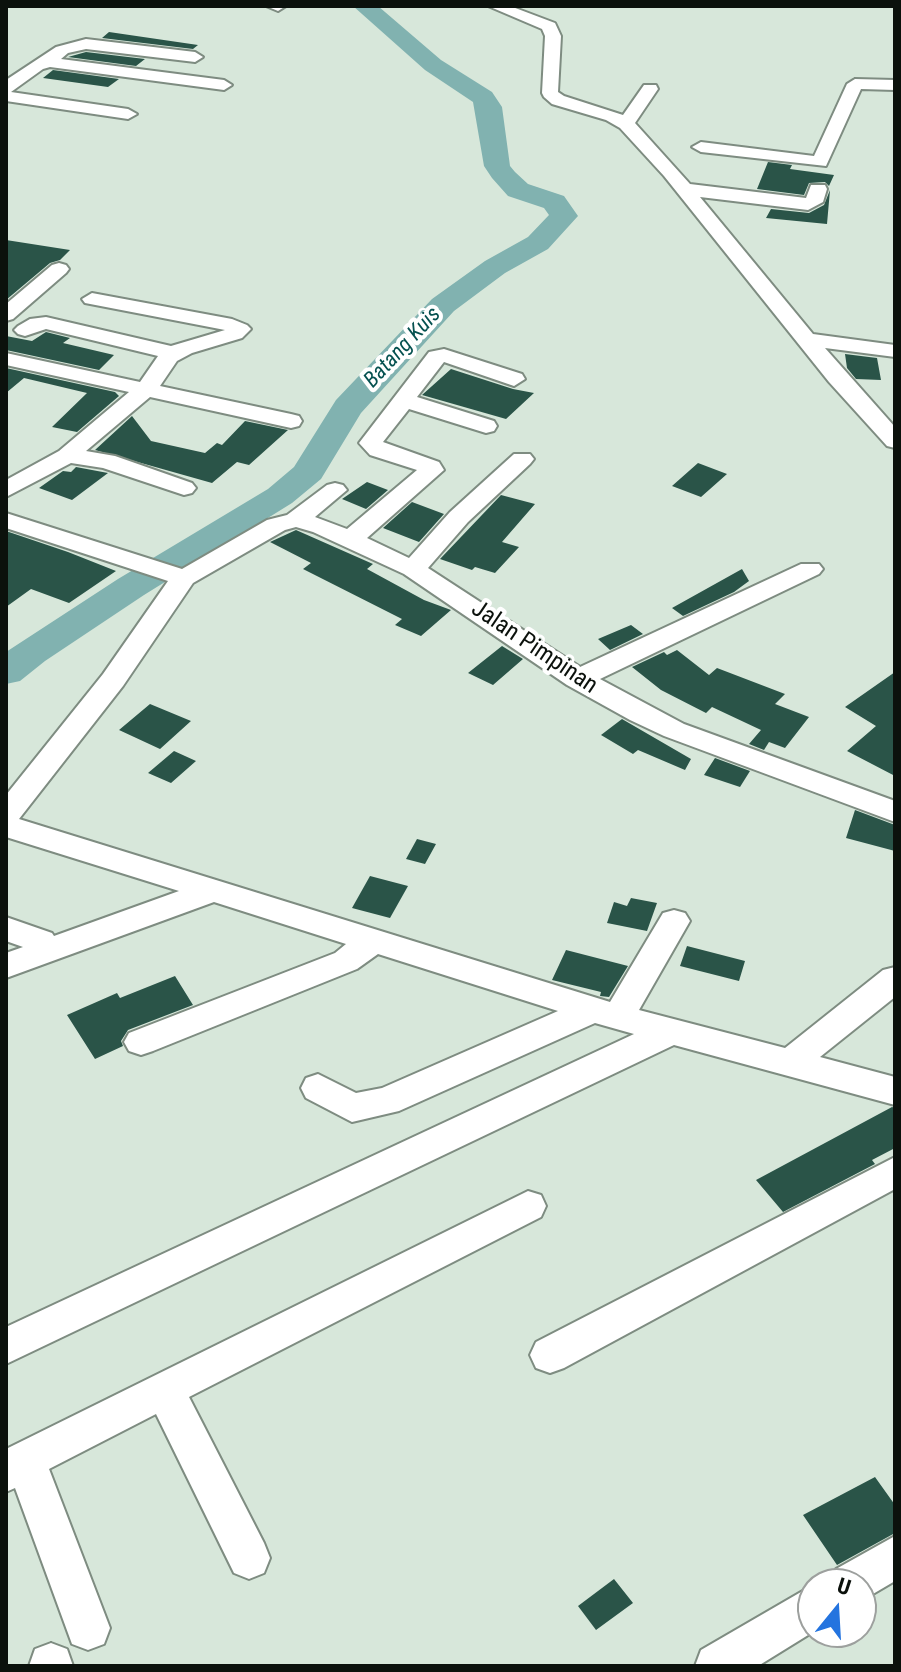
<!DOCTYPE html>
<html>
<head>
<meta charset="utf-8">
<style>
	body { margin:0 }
	#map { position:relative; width:901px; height:1672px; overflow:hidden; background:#d7e7da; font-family:"Roboto Condensed",sans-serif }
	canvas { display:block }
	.frame { position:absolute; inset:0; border:8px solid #0b110c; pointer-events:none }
	.north { position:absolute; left:797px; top:1568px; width:80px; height:80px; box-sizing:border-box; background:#fff; border:2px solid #9da09e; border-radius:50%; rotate:18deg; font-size:22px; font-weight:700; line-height:32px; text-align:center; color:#0b110c }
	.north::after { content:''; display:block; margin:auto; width:28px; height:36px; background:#2474df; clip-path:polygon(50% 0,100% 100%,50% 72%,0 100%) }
</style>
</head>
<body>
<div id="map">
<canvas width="901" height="1672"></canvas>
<div class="frame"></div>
<div class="north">U</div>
</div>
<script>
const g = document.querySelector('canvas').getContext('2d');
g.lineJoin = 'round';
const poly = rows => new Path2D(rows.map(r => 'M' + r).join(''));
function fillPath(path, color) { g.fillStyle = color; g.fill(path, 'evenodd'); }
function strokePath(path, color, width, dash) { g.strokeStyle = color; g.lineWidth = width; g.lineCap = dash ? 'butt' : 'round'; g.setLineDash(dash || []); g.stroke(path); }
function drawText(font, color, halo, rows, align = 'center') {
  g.font = font + ' "Roboto Condensed",sans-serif'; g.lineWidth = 8; g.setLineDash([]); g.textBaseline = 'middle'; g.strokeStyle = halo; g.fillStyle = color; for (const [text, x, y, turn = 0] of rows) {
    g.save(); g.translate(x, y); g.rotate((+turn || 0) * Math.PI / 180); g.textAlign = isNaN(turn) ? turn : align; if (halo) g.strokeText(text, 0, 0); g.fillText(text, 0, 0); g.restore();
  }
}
const river = poly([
	[353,6,378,6,441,60,492,92,502,107,510,166,515,172,528,184,564,196,578,216,548,249,505,273,454,311,361,413,321,479,292,503,144,595,45,661,20,681,6,684,6,652,118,579,268,489,294,467,336,400,432,299,485,261,528,237,549,215,544,208,508,196,492,178,484,166,473,102,425,70,353,6]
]);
const building = poly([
	[109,32,198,45,193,49,102,38],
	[86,52,145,59,136,66,68,57],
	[53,70,119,79,108,87,43,78],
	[768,162,792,165,790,169,834,175,829,186,825,182,809,183,804,195,757,189],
	[830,190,827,224,766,218,771,209,809,213,824,205],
	[6,240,70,250,60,260,50,263,6,300],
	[46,332,70,338,63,343,114,355,99,370,6,350,6,336,32,341],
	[845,354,877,358,881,380,856,379,847,368],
	[6,368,115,392,119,396,77,432,52,427,87,393,24,378,6,393],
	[451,369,513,389,534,393,506,419,422,395],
	[132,416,151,441,205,453,217,443,222,445,245,421,288,430,249,465,237,462,212,483,95,450],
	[698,463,727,474,701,497,672,486],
	[76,467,108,473,72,500,39,488,63,471,71,472],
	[367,482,388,490,366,509,342,499],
	[501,495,535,504,502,542,519,547,495,573,475,567,472,570,440,559],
	[412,502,444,514,419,542,383,528],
	[296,530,373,564,367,569,424,600,451,610,421,636,395,625,402,619,303,569,311,563,270,542],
	[6,531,68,552,116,571,69,603,31,589,6,607],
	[742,569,749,581,734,592,683,616,672,608],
	[631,625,643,634,610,650,598,639],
	[502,646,523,659,493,685,468,673],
	[677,650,709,675,717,668,785,694,775,704,809,717,785,748,769,742,764,750,749,744,761,730,712,707,706,713,661,690,632,667,664,652,667,655],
	[895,672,895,776,847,751,876,726,845,707],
	[150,704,191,721,160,749,119,730],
	[622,719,691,759,685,770,638,750,633,754,601,735],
	[174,751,196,761,171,783,148,773],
	[715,758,750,771,740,787,704,775],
	[855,810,895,825,895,851,846,838],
	[417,839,436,844,425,864,406,859],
	[370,876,408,886,390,918,352,908],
	[631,898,657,903,647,931,607,923,614,902,627,906],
	[687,946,745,961,739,981,680,966],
	[566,950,628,966,609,997,600,996,601,992,552,980],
	[175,976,193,1005,128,1030,121,1041,123,1046,95,1059,67,1015,117,993,120,998],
	[892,1107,895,1108,895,1148,872,1160,875,1164,783,1212,756,1180],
	[875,1477,895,1505,895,1533,837,1565,803,1515],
	[614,1579,633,1603,596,1630,578,1606]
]);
const minor = poly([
	[266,6,286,6,278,11,266,6],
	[488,6,510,6,555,23,561,36,558,92,564,96,623,115,644,85,656,85,658,89,635,123,690,184,806,198,811,185,825,185,827,189,823,202,808,210,700,197,813,334,895,345,895,357,825,348,895,427,895,448,887,446,829,382,664,176,620,128,606,120,552,104,544,97,542,93,545,36,542,29,488,6],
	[86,39,195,52,203,57,195,62,86,49,68,53,61,59,224,80,232,85,224,90,50,67,43,69,11,92,128,109,137,114,128,119,6,101,6,80,56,47,86,39],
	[855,79,895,80,895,90,861,89,826,166,701,152,692,147,701,142,814,156,847,84,855,79],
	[59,263,66,265,69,269,66,273,13,319,6,321,6,304,52,265,59,263],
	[92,293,232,319,247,325,251,329,242,338,192,353,177,361,160,386,291,414,299,416,302,421,299,426,291,428,150,397,86,451,115,456,192,483,196,488,192,493,184,495,103,468,71,463,6,497,6,480,59,451,129,392,6,365,6,353,140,382,158,356,46,329,25,336,18,334,14,330,18,326,30,319,46,317,171,346,225,330,85,303,82,299,92,293],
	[444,349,522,374,525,379,514,386,444,362,417,397,494,421,497,426,494,431,486,433,409,409,383,442,439,462,444,470,367,538,409,558,450,512,514,454,530,454,534,459,530,464,468,522,428,568,580,667,801,564,819,564,823,569,819,574,600,679,684,724,895,801,895,822,664,736,630,720,567,685,404,574,313,532,296,527,285,530,193,583,123,686,19,819,610,1002,663,913,674,910,685,913,690,921,639,1010,785,1048,883,970,895,967,895,997,820,1057,895,1077,895,1105,674,1045,6,1364,6,1327,634,1034,595,1023,399,1111,352,1122,306,1098,301,1088,306,1078,318,1074,356,1093,382,1088,558,1011,378,954,357,969,153,1051,141,1055,129,1051,124,1042,129,1033,335,953,346,944,214,902,6,978,6,953,23,947,6,941,6,917,52,933,54,936,179,891,6,837,6,795,103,674,168,581,6,528,6,513,182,569,267,520,287,515,327,485,335,483,343,485,347,490,315,517,347,529,417,470,370,455,359,443,429,352,444,349],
	[895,1157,895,1189,564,1368,550,1373,536,1368,530,1355,536,1342,895,1157],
	[528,1191,541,1195,546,1206,541,1217,189,1397,264,1543,270,1558,264,1573,249,1579,234,1573,156,1414,49,1469,110,1628,104,1644,88,1650,72,1644,15,1488,6,1492,6,1449,528,1191],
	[895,1536,895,1581,861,1601,861,1584,829,1584,836,1569,895,1536],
	[813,1585,813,1632,758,1666,695,1666,701,1650,813,1585],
	[51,1643,67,1649,73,1666,29,1666,35,1649,51,1643]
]);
const farWaternames = [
	["Batang Kuis",403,348,-47]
];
const streetNames = [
	["Jalan Pimpinan",534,648,34]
];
fillPath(river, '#81b2b0');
fillPath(building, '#2a5448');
strokePath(minor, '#7e8c81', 4);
fillPath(minor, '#fff');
drawText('italic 22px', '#055150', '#fff', farWaternames);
drawText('24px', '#0b110c', '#fff', streetNames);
</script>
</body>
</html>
